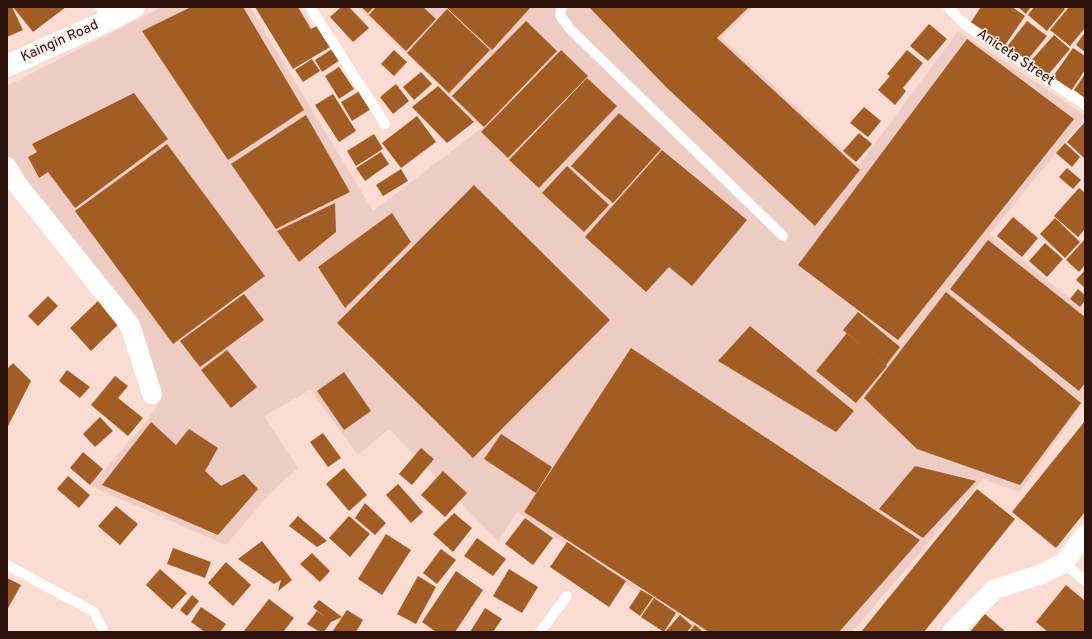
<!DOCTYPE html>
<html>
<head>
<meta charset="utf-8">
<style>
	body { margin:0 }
	#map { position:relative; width:1092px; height:639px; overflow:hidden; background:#fadcd3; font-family:Overpass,sans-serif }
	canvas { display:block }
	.frame { position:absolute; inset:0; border:8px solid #2b120b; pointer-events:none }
</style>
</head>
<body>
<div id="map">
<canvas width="1092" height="639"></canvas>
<div class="frame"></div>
</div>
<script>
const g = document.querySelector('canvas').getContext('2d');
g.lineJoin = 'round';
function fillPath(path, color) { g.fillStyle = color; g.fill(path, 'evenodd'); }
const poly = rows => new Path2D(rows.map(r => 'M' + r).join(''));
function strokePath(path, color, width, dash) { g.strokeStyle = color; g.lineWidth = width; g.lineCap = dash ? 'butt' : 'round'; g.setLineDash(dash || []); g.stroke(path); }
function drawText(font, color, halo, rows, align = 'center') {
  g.font = font + ' Overpass,sans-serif'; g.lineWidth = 3; g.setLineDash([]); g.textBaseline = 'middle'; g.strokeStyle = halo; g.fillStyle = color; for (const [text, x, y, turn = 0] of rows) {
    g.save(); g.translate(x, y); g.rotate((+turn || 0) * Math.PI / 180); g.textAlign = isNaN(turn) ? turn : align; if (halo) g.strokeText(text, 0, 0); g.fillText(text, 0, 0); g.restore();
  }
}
const built = poly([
	[162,7,250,7,373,211,482,128,358,7,753,7,721,37,859,165,958,31,1085,115,1085,117,990,234,1085,311,1085,400,1020,492,983,479,852,632,698,632,517,512,498,541,389,429,358,455,310,390,264,416,298,468,270,493,226,545,91,486,149,418,161,400,140,327,27,186,7,155,7,86]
]);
const building = poly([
	[7,7,12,7,23,30,7,37],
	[13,7,66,7,33,32],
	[191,7,243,7,304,110,228,160,142,31],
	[255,7,298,7,311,29,317,26,330,47,293,69],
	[341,7,349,7,369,28,353,42,330,17],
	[361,7,374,7,368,13],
	[376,7,423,7,436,19,406,51,369,15],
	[446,7,531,7,492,50],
	[589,7,749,7,717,38,860,170,815,226,666,87],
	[981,7,1012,7,1025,16,1003,48,969,25],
	[1018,7,1031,7,1026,14],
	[1034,7,1063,7,1065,9,1047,31,1028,15],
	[1069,7,1085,8,1085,28,1070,46,1050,30],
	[447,9,490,50,449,93,407,53],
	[526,21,557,51,484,127,452,96],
	[1027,21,1047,36,1025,63,1006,48],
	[929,24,947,39,928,61,910,46],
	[1085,32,1085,52,1076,45],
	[1054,35,1070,49,1047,76,1030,62],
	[967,39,1074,119,898,340,798,265],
	[1073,48,1085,56,1085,70,1071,91,1052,78],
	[332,49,340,60,322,72,315,60],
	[394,50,407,62,394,76,381,64],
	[561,50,588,76,508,158,481,132],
	[907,50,923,63,903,88,906,91,895,105,878,90,890,76,887,74],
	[312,59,320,71,303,82,295,70],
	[339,67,354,89,339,99,325,76],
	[421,72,432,84,414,100,403,87],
	[1085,74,1085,98,1074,90],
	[587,78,617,106,539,188,509,160],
	[396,84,409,101,393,114,380,97],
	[438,86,474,122,447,143,412,107],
	[360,91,371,109,352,121,341,102],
	[134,93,168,139,75,208,48,172,39,178,28,157,37,152,32,144],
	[333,94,356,131,339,142,315,105],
	[864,107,881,121,868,137,850,123],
	[619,113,661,149,613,203,571,166],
	[306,115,350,192,276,229,231,164],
	[417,116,436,142,401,168,382,143],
	[1085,122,1085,159,1067,142],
	[859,133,872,144,856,162,843,151],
	[374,134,383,149,356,166,347,151],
	[1065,143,1080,157,1072,167,1056,153],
	[167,144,265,276,173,344,75,211],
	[662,150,747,220,692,286,669,267,646,292,585,237],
	[381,152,389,164,365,181,356,168],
	[567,166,609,205,584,232,542,193],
	[1067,168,1081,180,1073,189,1059,177],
	[401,169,408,181,383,196,376,185],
	[474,185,610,320,473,458,337,323],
	[1079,188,1085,193,1085,229,1078,237,1054,216],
	[335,203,336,232,299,262,277,231],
	[392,213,411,242,345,308,318,267],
	[1013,217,1038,238,1022,257,997,236],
	[1055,218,1080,242,1065,258,1040,234],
	[1085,239,1085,265,1079,272,1066,260],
	[988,240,1085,317,1085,383,1079,391,950,289],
	[1045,243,1063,259,1047,277,1029,261],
	[1085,270,1085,288,1076,280],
	[1078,289,1085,295,1085,301,1080,307,1070,299],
	[946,292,1081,403,1020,485,917,449,864,398],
	[244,294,264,320,200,367,180,341],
	[48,296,58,306,38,326,28,316],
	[98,301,120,323,91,351,70,328],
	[858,312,900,347,886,365,843,330],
	[750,326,854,411,836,432,718,361],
	[847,333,887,366,856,403,816,371],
	[631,348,920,540,839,632,709,632,524,512],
	[227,350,257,387,231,408,201,370],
	[13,363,31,381,7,428,7,369],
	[67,370,90,387,80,398,59,381],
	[344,372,371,411,344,430,317,391],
	[115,376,128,386,118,398,143,418,128,436,91,405],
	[100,417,113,431,95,447,83,434],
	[1085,421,1085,512,1056,548,1012,512],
	[151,422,176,445,189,429,218,448,205,471,221,486,244,474,258,489,218,535,102,485],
	[323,433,341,458,328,467,310,442],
	[501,434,552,467,536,493,484,459],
	[421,448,434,459,412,485,399,474],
	[83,452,103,469,90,485,70,468],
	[915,466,976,481,923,538,879,509],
	[344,468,367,495,349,511,326,484],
	[443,471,467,493,445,517,421,495],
	[68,476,90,495,79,508,57,489],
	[398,484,423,512,411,523,386,495],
	[977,489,1015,519,924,632,861,632],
	[365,503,386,523,375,535,355,518],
	[116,506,138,524,120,545,98,526],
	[454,513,472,528,453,552,433,534],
	[298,516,327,541,317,547,289,526],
	[349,516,370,534,350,557,329,538],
	[525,518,553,538,533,565,505,544],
	[386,534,411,550,382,595,358,579],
	[477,538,506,559,493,576,464,556],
	[262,541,292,580,278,591,281,580,274,584,238,559],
	[567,542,626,581,609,607,550,567],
	[173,548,211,562,205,578,167,564],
	[441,549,456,560,437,584,423,573],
	[312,553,330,571,320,582,300,564],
	[226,562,251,585,233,606,208,583],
	[160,569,187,593,172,609,146,585],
	[509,569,538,587,522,613,493,596],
	[456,571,483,590,455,632,436,632,422,622],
	[418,576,436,587,416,624,397,614],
	[7,578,21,585,7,610],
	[1066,585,1085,601,1085,632,1048,632,1036,622],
	[641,590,653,597,640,616,629,608],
	[192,595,199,601,187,616,180,610],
	[654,598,676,613,664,632,641,617],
	[269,599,294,618,283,632,243,632],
	[319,600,342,617,331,622,324,632,320,632,307,624,317,611,326,618,313,607],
	[201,607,226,624,220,632,205,632,191,622],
	[485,608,502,619,493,632,470,632],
	[347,610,363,620,356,632,332,632],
	[985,614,1006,632,970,632],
	[680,615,692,626,687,632,665,632],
	[695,625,703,632,689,632]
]);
const service = poly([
	[100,7,109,20],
	[310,7,385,124],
	[562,7,560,15,570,29,783,236],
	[948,7,963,23,1085,105],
	[1064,563,1085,581],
	[7,565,94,612,104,632],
	[540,632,567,596]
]);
const minor = poly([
	[7,167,17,184,130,325,152,394],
	[952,632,995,589,1042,574,1064,563,1085,535]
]);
const tertiary = poly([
	[7,66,109,20,134,7]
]);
const streetNames = [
	["Kaingin Road",60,42,-24],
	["Aniceta Street",1015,58,34]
];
fillPath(built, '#edccc3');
fillPath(building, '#a15d24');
strokePath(service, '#fff', 10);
strokePath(minor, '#fff', 20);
strokePath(tertiary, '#fff', 22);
drawText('14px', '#2b120b', '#fcede8', streetNames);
</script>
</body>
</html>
